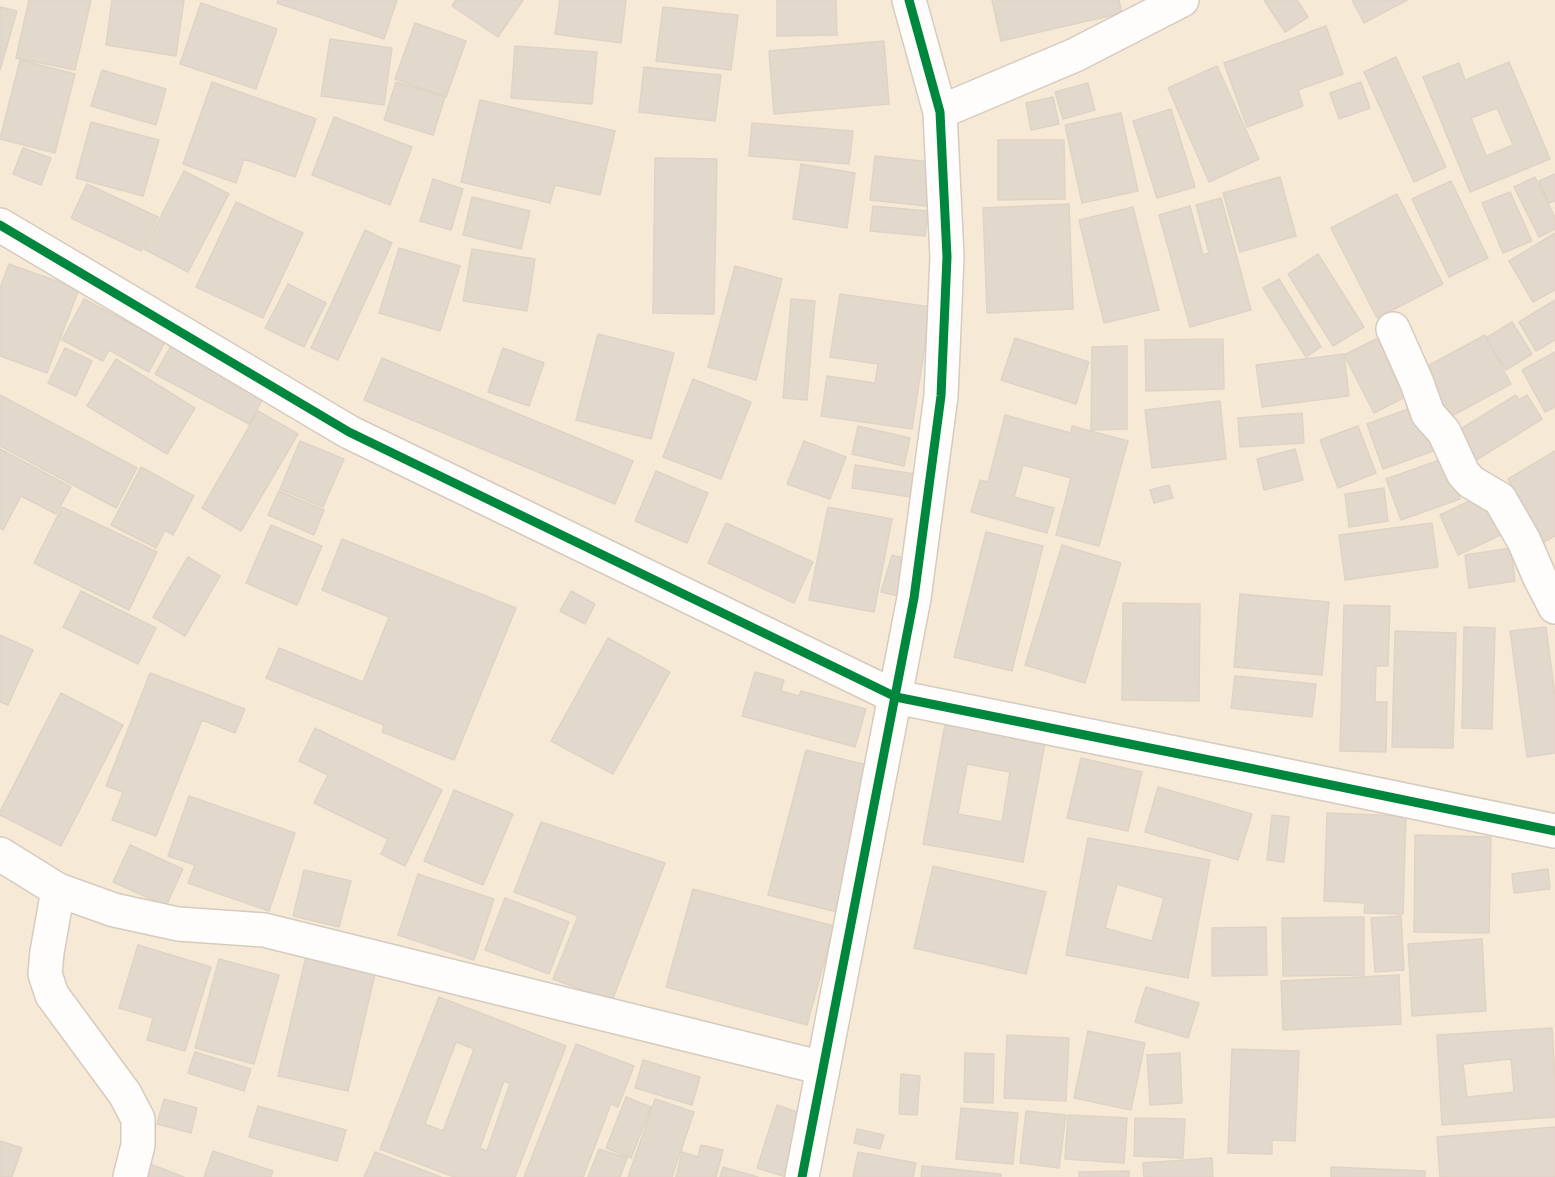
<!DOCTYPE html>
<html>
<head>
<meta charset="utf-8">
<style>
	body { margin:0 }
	canvas { display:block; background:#f6f0e4 }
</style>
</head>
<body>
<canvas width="1555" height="1177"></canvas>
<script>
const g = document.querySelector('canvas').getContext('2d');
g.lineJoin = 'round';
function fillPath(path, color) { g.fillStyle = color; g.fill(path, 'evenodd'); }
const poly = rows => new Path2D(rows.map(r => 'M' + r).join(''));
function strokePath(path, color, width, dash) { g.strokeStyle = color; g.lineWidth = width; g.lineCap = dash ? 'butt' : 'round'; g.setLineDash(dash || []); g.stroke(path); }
const residential = poly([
	[0,0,1555,0,1555,1177,0,1177]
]);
const building = poly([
	[29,0,91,0,75,70,16,58,29,0],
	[112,0,184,0,176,56,106,45,112,0],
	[278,0,397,0,384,39,277,3,278,0],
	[456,0,523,0,498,37,452,6,456,0],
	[560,0,626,0,621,43,555,34,560,0],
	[777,0,836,0,837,35,777,36,777,0],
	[992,0,1119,0,1122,13,1001,41,992,0],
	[1264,0,1297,0,1308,17,1285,32,1264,0],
	[1352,0,1407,0,1364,23,1352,0],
	[201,3,277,29,256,89,180,64,201,3],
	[0,7,17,11,0,70,0,7],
	[663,7,738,15,731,70,656,61,663,7],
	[415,23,466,41,446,97,395,79,415,23],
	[1326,26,1343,74,1298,90,1303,106,1247,127,1224,63,1326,26],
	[330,39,392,48,384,105,321,96,330,39],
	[884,41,889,104,774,114,769,51,884,41],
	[515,46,597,52,592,104,511,98,515,46],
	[1396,57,1446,167,1414,182,1364,72,1396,57],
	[20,60,75,74,55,153,0,139,20,60],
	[1509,62,1550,159,1470,192,1423,77,1459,63,1465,80,1509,62],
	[1497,108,1513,145,1486,156,1471,118,1497,108],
	[1217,66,1259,159,1209,182,1168,88,1217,66],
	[644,67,721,75,715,121,639,112,644,67],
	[102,70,166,89,156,125,91,106,102,70],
	[212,82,316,119,295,177,244,159,236,183,183,164,212,82],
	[396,82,445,97,433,135,384,120,396,82],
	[1361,82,1370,108,1339,119,1330,93,1361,82],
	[1088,83,1095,110,1063,119,1055,92,1088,83],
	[1053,97,1059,124,1031,130,1026,103,1053,97],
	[480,100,615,131,600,195,555,185,550,203,461,182,480,100],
	[1171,109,1195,187,1157,198,1133,121,1171,109],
	[1121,113,1138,191,1082,203,1065,125,1121,113],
	[334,117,412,147,390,205,312,175,334,117],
	[91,122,159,140,143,196,76,178,91,122],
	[752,123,853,131,849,164,749,156,752,123],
	[998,140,1064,140,1065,199,998,200,998,140],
	[23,148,51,158,41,185,13,174,23,148],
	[875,156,931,162,926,206,870,200,875,156],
	[655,158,717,159,714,314,653,313,655,158],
	[801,164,855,173,847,228,793,219,801,164],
	[184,171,229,194,188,272,144,249,184,171],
	[1555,174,1555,201,1549,203,1539,181,1555,174],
	[1280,177,1296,236,1240,252,1223,193,1280,177],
	[1535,177,1555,218,1555,229,1539,237,1514,187,1535,177],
	[433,179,463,189,451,230,420,221,433,179],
	[1451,181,1488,258,1449,277,1412,199,1451,181],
	[87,184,158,217,141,251,71,218,87,184],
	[1510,192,1532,241,1503,253,1482,203,1510,192],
	[1397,194,1443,284,1377,318,1331,228,1397,194],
	[472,197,530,211,521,249,463,235,472,197],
	[1221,198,1251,310,1190,327,1159,215,1190,206,1203,255,1209,253,1196,205,1221,198],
	[236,202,303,233,263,318,196,287,236,202],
	[1069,204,1073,309,987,313,983,208,1069,204],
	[873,206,928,211,925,236,870,231,873,206],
	[1133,207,1159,310,1104,323,1079,220,1133,207],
	[365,230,392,243,338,360,311,348,365,230],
	[1555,233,1555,290,1533,302,1509,261,1555,233],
	[399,248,460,266,440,331,379,313,399,248],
	[472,249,535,259,527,311,463,301,472,249],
	[1318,254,1364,327,1333,346,1288,274,1318,254],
	[9,264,79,289,47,373,0,356,0,288,9,264],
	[735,266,782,279,756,380,708,367,735,266],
	[1279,279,1321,347,1306,357,1263,288,1279,279],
	[288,284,326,303,304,347,265,328,288,284],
	[840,294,931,307,912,429,821,416,827,376,875,383,878,364,830,357,840,294],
	[84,299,165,342,149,372,109,350,103,361,62,340,84,299],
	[791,299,815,301,807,400,783,398,791,299],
	[1555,300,1555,340,1536,351,1519,322,1555,300],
	[1512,322,1532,354,1506,370,1486,338,1512,322],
	[598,334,674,353,651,439,576,420,598,334],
	[1384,335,1413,393,1374,413,1344,355,1384,335],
	[1485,335,1511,384,1448,418,1422,369,1485,335],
	[1015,338,1089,362,1076,404,1001,380,1015,338],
	[1223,339,1224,389,1146,391,1145,340,1223,339],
	[172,344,265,395,249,424,155,374,172,344],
	[1127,346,1127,429,1091,430,1092,347,1127,346],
	[65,348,92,361,76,396,48,383,65,348],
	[503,348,544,363,529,406,488,392,503,348],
	[1555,352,1555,407,1545,412,1522,370,1555,352],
	[1344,354,1349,396,1262,407,1256,365,1344,354],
	[382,358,633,461,615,504,364,400,382,358],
	[116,359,195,408,167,454,87,406,116,359],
	[693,379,751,402,721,479,663,457,693,379],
	[0,395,137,468,116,508,0,446,0,395],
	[1516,395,1519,400,1527,395,1542,419,1467,466,1449,436,1516,395],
	[1220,401,1226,459,1152,468,1145,410,1220,401],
	[1419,405,1436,450,1383,469,1367,424,1419,405],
	[258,411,298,434,241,531,202,508,258,411],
	[1302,413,1304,443,1240,447,1238,418,1302,413],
	[1005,415,1071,433,1072,426,1128,441,1099,546,1056,535,1071,478,1023,465,1014,497,1054,508,1047,533,971,512,980,480,988,482,1005,415],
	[858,426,910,438,904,466,852,454,858,426],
	[1358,426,1376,473,1338,488,1320,440,1358,426],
	[300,441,344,459,323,507,280,489,300,441],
	[804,441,846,457,830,499,787,484,804,441],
	[0,449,71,487,56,514,21,496,3,530,0,528,0,449],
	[1295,449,1303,480,1264,490,1257,459,1295,449],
	[1555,451,1555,536,1544,542,1508,479,1555,451],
	[1445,458,1460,499,1401,520,1386,479,1445,458],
	[855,465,915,474,911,497,852,488,855,465],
	[141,467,194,496,173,535,165,530,156,548,111,525,141,467],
	[656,471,708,493,687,543,635,521,656,471],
	[1169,485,1173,498,1154,503,1150,490,1169,485],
	[1384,488,1388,521,1349,527,1345,494,1384,488],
	[279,491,324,510,314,535,268,515,279,491],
	[1486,493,1505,533,1458,555,1440,515,1486,493],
	[62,507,157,552,129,610,34,563,62,507],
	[828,507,892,519,874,612,809,600,828,507],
	[726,523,813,562,794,603,708,563,726,523],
	[1432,523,1438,567,1345,580,1339,535,1432,523],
	[271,525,322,546,297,605,246,583,271,525],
	[986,532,1043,546,1012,671,954,657,986,532],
	[342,539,516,608,454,760,382,732,384,725,266,678,279,648,363,682,389,617,322,590,342,539],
	[1062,545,1121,563,1085,683,1025,665,1062,545],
	[1511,548,1515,581,1469,588,1465,555,1511,548],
	[892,555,913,561,902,597,881,592,892,555],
	[188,557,220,576,185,636,153,617,188,557],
	[81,591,156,628,138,664,63,627,81,591],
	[571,591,595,604,585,624,560,611,571,591],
	[1240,594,1329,602,1322,675,1234,667,1240,594],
	[1123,603,1200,604,1199,701,1122,700,1123,603],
	[1344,605,1390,606,1388,666,1376,666,1375,702,1387,702,1386,752,1340,751,1344,605],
	[1464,627,1495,628,1492,729,1462,728,1464,627],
	[1546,627,1555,695,1555,753,1527,757,1510,631,1546,627],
	[1395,631,1456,633,1453,748,1392,747,1395,631],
	[0,635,33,650,8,705,0,702,0,635],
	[608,638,670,672,613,774,551,741,608,638],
	[755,672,784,680,781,691,799,696,801,691,866,709,855,747,742,716,755,672],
	[150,673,245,709,235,733,202,720,156,836,112,820,123,792,106,786,150,673],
	[1235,676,1316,684,1312,717,1231,708,1235,676],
	[61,693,123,725,61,846,0,815,0,812,61,693],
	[947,714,1047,732,1023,862,923,844,947,714],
	[967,764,1010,772,1002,822,958,814,967,764],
	[315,728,442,790,405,866,381,854,388,839,314,803,328,775,299,761,315,728],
	[806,750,875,767,837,912,768,895,806,750],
	[1081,758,1142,772,1128,831,1067,818,1081,758],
	[1158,787,1252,814,1238,860,1145,832,1158,787],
	[454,790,513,814,483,885,424,861,454,790],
	[189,796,295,833,269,911,188,883,195,865,168,856,189,796],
	[1327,813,1406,816,1403,914,1364,913,1365,903,1324,901,1327,813],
	[1272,815,1289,817,1284,862,1267,860,1272,815],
	[541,822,665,863,612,1001,553,979,578,916,514,892,541,822],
	[1415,835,1491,837,1489,933,1414,932,1415,835],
	[1088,838,1210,860,1188,978,1066,955,1088,838],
	[1117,884,1164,898,1152,941,1105,928,1117,884],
	[130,845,183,869,166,906,113,882,130,845],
	[933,866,1046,892,1026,974,914,948,933,866],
	[1548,869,1550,889,1514,893,1512,874,1548,869],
	[304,870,351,881,339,927,293,916,304,870],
	[418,874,494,899,474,960,398,935,418,874],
	[693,889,834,926,807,1025,666,987,693,889],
	[505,898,569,922,549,974,485,950,505,898],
	[1401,916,1404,970,1375,972,1371,918,1401,916],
	[1364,917,1364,975,1283,976,1282,918,1364,917],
	[1266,927,1267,975,1212,976,1212,928,1266,927],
	[1482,939,1486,1011,1412,1016,1408,944,1482,939],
	[138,945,211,967,185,1051,147,1040,153,1018,119,1008,138,945],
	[306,956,376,969,348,1091,278,1076,306,956],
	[219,959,279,975,254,1064,195,1048,219,959],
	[1399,975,1401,1024,1283,1030,1281,981,1399,975],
	[1146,987,1199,1003,1188,1038,1135,1022,1146,987],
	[439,997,566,1046,515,1177,454,1177,380,1149,439,997],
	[456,1042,474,1049,443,1131,425,1124,456,1042],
	[504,1081,510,1083,487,1151,480,1148,504,1081],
	[1552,1028,1555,1078,1555,1117,1442,1125,1437,1035,1552,1028],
	[1511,1059,1514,1092,1467,1097,1463,1064,1511,1059],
	[1088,1031,1145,1043,1131,1110,1074,1098,1088,1031],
	[1007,1035,1069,1038,1066,1101,1004,1098,1007,1035],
	[576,1044,634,1066,618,1107,611,1104,583,1177,524,1177,576,1044],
	[1232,1049,1299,1051,1295,1141,1272,1140,1272,1154,1228,1153,1232,1049],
	[195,1052,251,1069,244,1091,188,1073,195,1052],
	[965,1053,994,1054,993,1103,964,1102,965,1053],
	[1180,1053,1182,1103,1150,1105,1147,1055,1180,1053],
	[643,1060,700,1077,692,1105,635,1088,643,1060],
	[901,1074,920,1076,917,1115,899,1114,901,1074],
	[626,1097,651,1107,631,1158,606,1148,626,1097],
	[164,1099,197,1108,191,1133,157,1124,164,1099],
	[655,1099,694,1112,672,1177,628,1177,655,1099],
	[777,1105,806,1115,786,1177,757,1168,777,1105],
	[258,1106,346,1130,337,1161,249,1137,258,1106],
	[961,1108,1018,1113,1013,1164,956,1159,961,1108],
	[1026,1111,1066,1115,1059,1168,1020,1163,1026,1111],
	[1068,1115,1127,1118,1124,1163,1065,1159,1068,1115],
	[1135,1118,1185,1119,1183,1158,1134,1156,1135,1118],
	[1555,1127,1555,1177,1440,1177,1437,1137,1555,1127],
	[857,1129,884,1135,880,1149,854,1143,857,1129],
	[0,1141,22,1148,12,1177,0,1177,0,1141],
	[701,1145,723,1150,716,1177,676,1177,682,1152,698,1157,701,1145],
	[599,1149,627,1158,620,1177,588,1177,599,1149],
	[213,1151,273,1171,271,1177,204,1177,213,1151],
	[375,1152,441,1177,364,1177,375,1152],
	[858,1152,916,1163,913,1177,853,1177,858,1152],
	[1212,1158,1213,1177,1144,1177,1143,1163,1212,1158],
	[150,1164,184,1177,145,1177,150,1164],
	[922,1166,1001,1174,1001,1177,921,1177,922,1166],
	[723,1167,758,1177,720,1177,723,1167],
	[1331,1167,1425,1171,1425,1177,1331,1177,1331,1167],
	[1129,1171,1129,1177,1079,1177,1079,1172,1129,1171]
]);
const minor = poly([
	[940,112,1075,55,1182,0],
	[0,225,349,432,896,697,1249,768,1555,831],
	[1393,329,1417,383,1428,414,1444,432,1463,473,1471,482,1500,499,1524,541,1540,578,1555,607],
	[0,854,58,890,114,910,178,924,264,930,823,1068],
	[58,890,47,952,45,974,52,995,125,1094,138,1119,138,1145,130,1177],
	[802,1177,914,598,941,396,947,257,940,112,909,0]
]);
const cycleway = poly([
	[0,225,349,432,896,697,1249,768,1555,831],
	[802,1177,914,598,941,396,947,257,940,112,909,0]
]);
fillPath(residential, '#f6ead6');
fillPath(building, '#e2d8cc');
strokePath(building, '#dfd3c6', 1.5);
strokePath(minor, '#d5cbbf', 36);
strokePath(minor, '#fefdfb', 33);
strokePath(cycleway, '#00873e', 9);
</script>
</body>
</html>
